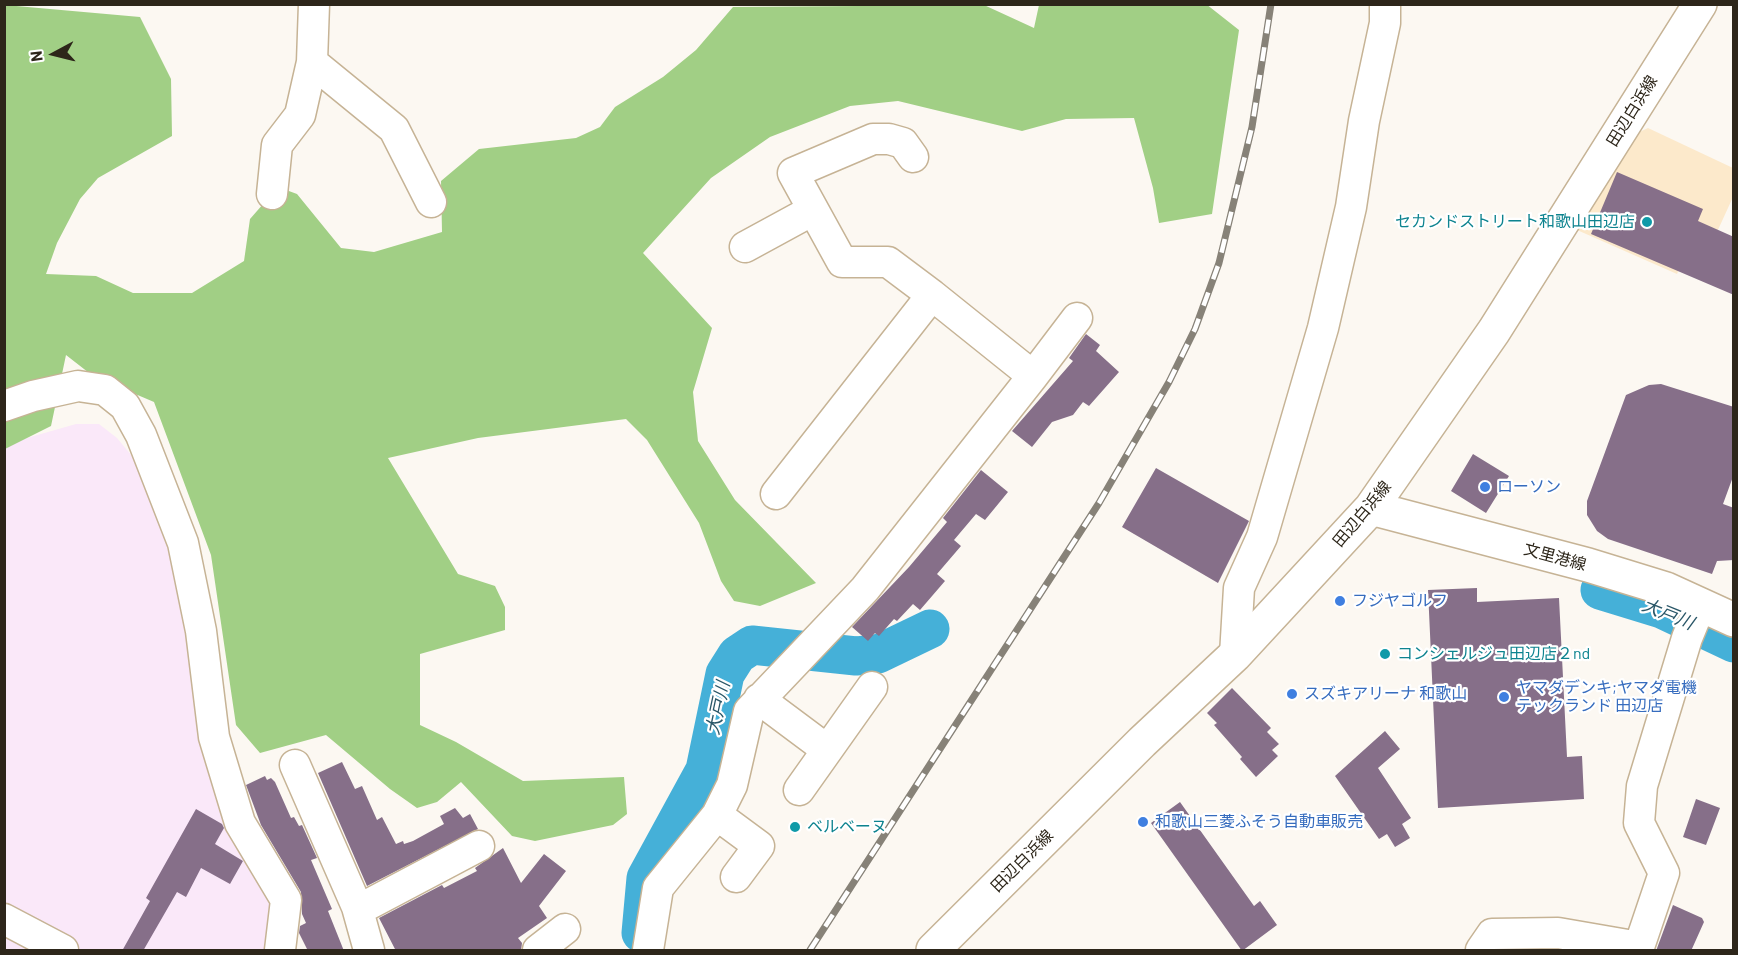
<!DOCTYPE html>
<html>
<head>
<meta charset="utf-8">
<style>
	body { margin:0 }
	#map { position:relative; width:1738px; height:955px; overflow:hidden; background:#fcf8f2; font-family:Barlow,sans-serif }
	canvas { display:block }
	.frame { position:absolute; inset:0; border:6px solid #2d261a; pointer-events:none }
	.north { position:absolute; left:24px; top:24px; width:60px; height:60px; -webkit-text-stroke:4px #fff; paint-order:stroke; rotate:263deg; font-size:16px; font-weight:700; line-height:24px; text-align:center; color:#2d261a }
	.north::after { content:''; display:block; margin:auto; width:21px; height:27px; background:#2d261a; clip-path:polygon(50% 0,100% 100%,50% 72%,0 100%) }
</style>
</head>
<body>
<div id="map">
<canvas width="1738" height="955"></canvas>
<div class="frame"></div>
<div class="north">N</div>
</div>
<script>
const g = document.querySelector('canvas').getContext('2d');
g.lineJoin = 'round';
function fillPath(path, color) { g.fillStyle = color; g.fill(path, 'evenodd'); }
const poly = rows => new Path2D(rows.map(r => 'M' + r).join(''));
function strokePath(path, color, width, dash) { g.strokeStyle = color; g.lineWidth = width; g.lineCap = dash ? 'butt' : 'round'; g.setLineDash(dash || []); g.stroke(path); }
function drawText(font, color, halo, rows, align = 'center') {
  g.font = font + ' Barlow,"Noto Sans JP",sans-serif'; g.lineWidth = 4.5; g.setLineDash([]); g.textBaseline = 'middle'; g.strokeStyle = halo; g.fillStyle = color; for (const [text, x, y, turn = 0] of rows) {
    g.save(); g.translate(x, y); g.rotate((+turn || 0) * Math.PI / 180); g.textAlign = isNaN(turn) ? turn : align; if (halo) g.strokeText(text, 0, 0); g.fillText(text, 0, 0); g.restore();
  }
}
const built = poly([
	[1648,128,1733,168,1733,197,1717,232,1699,224,1677,274,1577,230,1631,136]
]);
const education = poly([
	[76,424,99,424,117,438,142,468,174,540,214,737,286,900,280,950,5,950,5,449,20,440]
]);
const forest = poly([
	[1206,4,1239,30,1212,214,1159,223,1153,188,1134,118,1066,119,1022,131,898,101,850,106,770,137,711,178,643,253,712,328,693,392,698,441,735,500,816,583,760,606,734,601,721,581,699,523,647,440,626,419,478,438,388,458,458,574,495,586,505,607,505,630,420,654,420,725,456,742,523,781,624,777,627,814,613,825,535,841,512,836,461,782,437,802,417,808,390,789,326,735,260,753,236,725,211,555,154,402,93,376,66,355,51,426,5,449,5,5,140,17,171,79,172,136,98,178,80,199,57,243,46,274,96,276,133,293,192,293,244,261,250,219,278,187,297,194,341,248,374,252,442,232,441,181,479,149,576,138,600,127,615,107,663,77,696,50,733,7,984,5,1034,28,1039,5]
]);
const river = poly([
	[1600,590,1662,609,1734,643],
	[641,933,646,878,705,770,725,674,737,655,752,645,856,656,878,654,930,629]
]);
const building = poly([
	[1617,172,1703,209,1698,221,1734,237,1734,295,1591,234],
	[1086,334,1100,345,1096,351,1119,372,1089,406,1083,402,1073,415,1052,422,1032,447,1012,431,1073,361,1069,358],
	[1661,384,1734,407,1734,474,1723,504,1734,508,1734,560,1717,561,1712,574,1608,539,1597,531,1587,515,1587,501,1626,395,1649,385],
	[1473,454,1509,476,1486,513,1451,491],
	[1156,468,1249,521,1218,583,1122,527],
	[981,470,1008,492,985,520,976,514,954,540,961,546,937,574,945,581,920,610,913,604,897,621,894,619,879,636,875,633,868,641,852,627,909,567,947,522,943,518],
	[1477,588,1477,602,1559,598,1567,757,1582,756,1584,799,1438,808,1428,590],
	[1232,688,1271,728,1267,732,1279,744,1272,750,1278,756,1256,777,1240,759,1242,757,1214,725,1217,723,1207,713],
	[1385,731,1400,749,1378,768,1411,818,1402,824,1410,838,1395,847,1387,834,1379,839,1335,776],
	[342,762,355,789,362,786,377,820,382,817,396,844,403,841,404,844,413,841,444,824,440,816,455,808,463,818,470,814,478,829,367,886,318,773],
	[265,776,267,780,271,778,275,782,291,818,294,817,299,826,302,825,317,858,311,860,332,909,328,911,344,951,308,951,299,933,300,926,306,923,302,914,301,892,261,825,246,785],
	[1696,799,1720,808,1706,845,1683,837],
	[1180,802,1254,906,1260,901,1277,925,1242,951,1151,823],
	[196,809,222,824,224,828,215,844,243,861,230,884,201,868,186,897,177,892,143,951,122,951,150,901,146,898],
	[503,848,521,883,544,854,566,871,539,906,547,918,518,938,522,943,521,951,396,951,379,918,442,885,444,888,477,871,475,868],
	[1673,905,1702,918,1704,922,1691,951,1656,951]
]);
const minor = poly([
	[312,62,394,129,431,202],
	[913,157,903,143,889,139,873,139,793,173,842,262,888,262,932,295],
	[272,194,277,145,300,115,312,62,314,4],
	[745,247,813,210],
	[1033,376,1077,318],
	[4,406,33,396,78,386,105,390,125,406,141,435,183,543,201,631,214,737,240,823,286,900,280,950],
	[1235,655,1239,588,1262,537,1323,328,1351,207,1364,121,1385,23,1385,4],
	[759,699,826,749],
	[295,765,357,907,369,950],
	[799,790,872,687],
	[717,815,759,846,736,877],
	[358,910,479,846],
	[4,919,63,950],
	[538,950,565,929],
	[648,950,658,888,717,815,732,785,749,711,865,589,1033,376,932,295,776,494],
	[1481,950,1492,934,1558,933,1639,947,1664,873,1639,823,1642,786,1687,638,1701,604]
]);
const major = poly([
	[1371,508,1588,565,1666,589,1734,620],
	[933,950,1142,742,1235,655,1371,508,1494,331,1700,4]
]);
const rail = poly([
	[810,950,1099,503,1169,382,1195,329,1219,263,1252,127,1271,4]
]);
const markers = [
	[1647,222,6,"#0f9aa8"],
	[1485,487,6,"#3f7fe0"],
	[1340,601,6,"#3f7fe0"],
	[1385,654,6,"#0f9aa8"],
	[1292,694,6,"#3f7fe0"],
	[1504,697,6,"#3f7fe0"],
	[1143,822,6,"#3f7fe0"],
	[795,827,6,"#0f9aa8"]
];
const streetNames = [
	["田辺白浜線",1632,111,-58],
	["田辺白浜線",1362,514,-50],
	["文里港線",1555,557,15],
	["田辺白浜線",1022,861,-45]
];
const cultureNames = [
	["セカンドストリート和歌山田辺店",1635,222,"right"],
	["コンシェルジュ田辺店２nd",1397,654],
	["ベルベーヌ",807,827]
];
const shopNames = [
	["ローソン",1497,487],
	["フジヤゴルフ",1352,601],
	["ヤマダデンキ;ヤマダ電機",1516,688],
	["テックランド 田辺店",1516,706],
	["スズキアリーナ 和歌山",1304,694],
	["和歌山三菱ふそう自動車販売",1155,822]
];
const waterNames = [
	["大戸川",1668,614,22],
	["大戸川",718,708,-78]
];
fillPath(built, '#fce9cb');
fillPath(education, '#fae8f9');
fillPath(forest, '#a1cf85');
strokePath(river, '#45b0d8', 39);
fillPath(building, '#866f89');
strokePath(minor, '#c6b395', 33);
strokePath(major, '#c6b395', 36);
strokePath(minor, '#fff', 30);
strokePath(major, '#fff', 33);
strokePath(rail, '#878278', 7);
strokePath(rail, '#fff', 4.5, [14]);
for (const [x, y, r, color] of markers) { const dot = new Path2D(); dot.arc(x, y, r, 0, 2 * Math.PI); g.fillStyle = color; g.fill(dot); strokePath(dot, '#fff', 2); }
drawText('16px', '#2d261a', '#fff', streetNames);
drawText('16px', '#0d838f', '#fff', cultureNames, 'left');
drawText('16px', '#366cbe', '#fff', shopNames, 'left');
drawText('italic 18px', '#2a5768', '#fff', waterNames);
</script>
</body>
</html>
